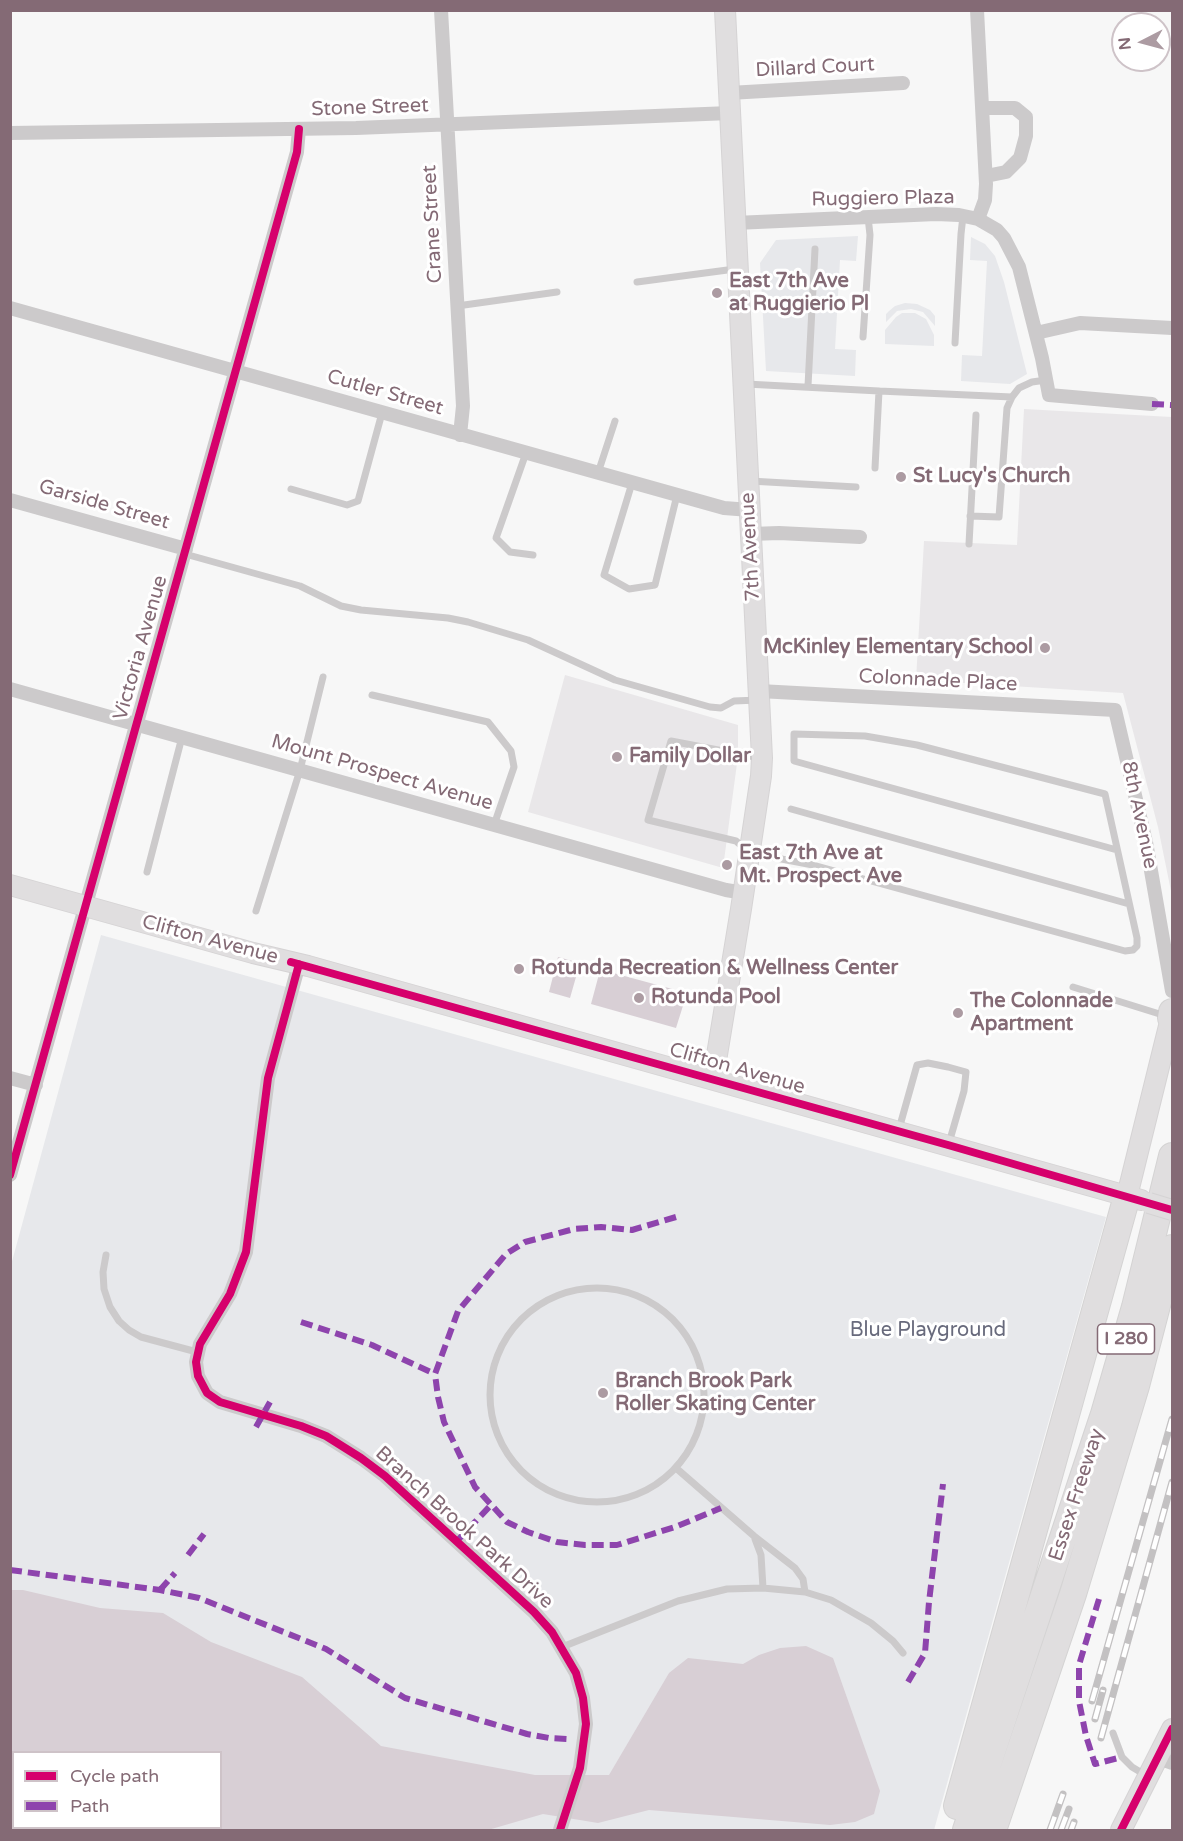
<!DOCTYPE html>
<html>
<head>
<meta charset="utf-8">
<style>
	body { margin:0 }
	#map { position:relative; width:1183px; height:1841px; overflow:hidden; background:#f7f7f7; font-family:"Varela Round",sans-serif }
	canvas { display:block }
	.frame { position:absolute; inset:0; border:12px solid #846a75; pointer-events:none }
	.legend { position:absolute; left:12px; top:1751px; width:210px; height:78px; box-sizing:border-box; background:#fff; border:2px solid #cec3c8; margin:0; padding:8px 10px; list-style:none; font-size:18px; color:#846a75 }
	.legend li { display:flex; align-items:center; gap:12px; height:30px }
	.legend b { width:30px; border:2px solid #cec3c8 }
	.north { position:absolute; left:1111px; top:12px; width:60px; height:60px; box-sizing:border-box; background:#fff; border:2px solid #cec3c8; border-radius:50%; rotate:264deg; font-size:16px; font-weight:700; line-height:24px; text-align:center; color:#846a75 }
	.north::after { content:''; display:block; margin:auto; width:21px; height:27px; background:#ac9ba2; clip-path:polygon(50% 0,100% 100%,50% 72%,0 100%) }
</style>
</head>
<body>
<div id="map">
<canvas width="1183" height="1841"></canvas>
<div class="frame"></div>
<ul class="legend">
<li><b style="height:8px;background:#d6006c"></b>Cycle path</li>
<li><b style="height:8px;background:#8e44ad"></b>Path</li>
</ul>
<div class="north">N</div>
</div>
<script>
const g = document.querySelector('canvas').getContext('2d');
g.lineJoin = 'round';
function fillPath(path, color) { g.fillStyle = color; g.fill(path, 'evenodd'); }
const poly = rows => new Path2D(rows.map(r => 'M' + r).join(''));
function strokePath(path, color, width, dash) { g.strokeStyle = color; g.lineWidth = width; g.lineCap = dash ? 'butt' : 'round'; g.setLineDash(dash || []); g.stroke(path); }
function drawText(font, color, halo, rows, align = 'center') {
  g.font = font + ' "Varela Round",sans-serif'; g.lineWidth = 6; g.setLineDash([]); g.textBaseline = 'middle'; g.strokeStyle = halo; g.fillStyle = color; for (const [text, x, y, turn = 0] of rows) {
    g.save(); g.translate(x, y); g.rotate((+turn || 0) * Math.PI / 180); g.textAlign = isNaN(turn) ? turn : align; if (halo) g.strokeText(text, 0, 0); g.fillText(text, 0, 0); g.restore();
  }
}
const built = poly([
	[1024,409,1172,417,1172,896,1158,827,1123,693,916,680,924,541,1017,545],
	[565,675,738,725,738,756,723,868,528,812]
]);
const green = poly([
	[858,236,856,261,840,260,835,349,856,350,855,376,766,371,760,263,776,240],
	[971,237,985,244,995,256,1004,282,1027,374,1010,384,961,381,962,355,982,356,987,261,970,260],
	[905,303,917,304,930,310,935,316,935,326,923,312,911,309,897,311,886,322,886,314,889,311,895,306],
	[902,313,915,313,926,319,934,335,934,346,885,344,885,330,896,317],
	[101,935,1106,1217,934,1830,11,1830,11,1265],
	[14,1752,220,1752,220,1828,14,1828]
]);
const water = poly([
	[558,957,580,963,570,998,549,992],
	[602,963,607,965,606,971,687,993,676,1028,591,1004],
	[11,1590,23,1590,100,1608,163,1613,211,1642,302,1677,381,1746,535,1775,609,1775,669,1673,688,1658,743,1664,759,1655,780,1648,806,1646,833,1658,880,1791,874,1814,855,1822,830,1825,649,1810,598,1823,543,1814,488,1830,11,1830],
	[14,1752,220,1752,220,1828,14,1828]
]);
const lane = poly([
	[637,282,735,269],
	[457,306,557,292],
	[863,337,870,235,868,217],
	[955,343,961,234,963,216],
	[746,384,879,391,875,468],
	[808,386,815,249],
	[879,391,1012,397],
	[526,453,496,538,510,552,533,555],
	[598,473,615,421],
	[750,481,856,487],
	[632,483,604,575,629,589,655,585,677,495],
	[291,489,347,505,358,501,382,413],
	[970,516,999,517,1007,408,1012,397,1019,388,1032,382,1046,380],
	[969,544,976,415],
	[185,554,300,586,341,606,361,610,448,618,468,622,528,640,615,680,710,707,721,708,734,701,758,700],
	[372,695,488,722,511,751,514,767,494,825],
	[760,758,671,741,648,820,736,841,750,853,813,865,1125,951,1133,950,1137,946,1137,938,1105,794,917,745,865,736,794,734,794,761,1117,850],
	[791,809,1129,904],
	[147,872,182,737],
	[256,911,300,770,323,677],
	[1073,987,1166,1016],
	[899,1129,917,1065,928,1063,948,1067,966,1072,964,1091,949,1143],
	[106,1255,103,1272,104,1289,110,1307,119,1321,129,1330,141,1337,197,1352],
	'490 1395a107 107 0 1 1 214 0a107 107 0 1 1-214 0Z',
	[676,1468,754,1536,795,1568,803,1579,805,1592],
	[755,1539,761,1555,763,1588],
	[562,1647,678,1601,727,1589,763,1588,805,1592,831,1600,871,1623,893,1641,903,1653],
	[1113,1733,1122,1757,1132,1767,1147,1776]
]);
const street = poly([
	[441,10,463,406,460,435],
	[977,10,986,184,985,200,978,219],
	[729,93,903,83],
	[982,108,1015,108,1026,117,1026,136,1020,158,1006,172,986,176],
	[10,133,356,128,730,113],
	[735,223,936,214,959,215,978,219,997,230,1004,238,1019,267,1042,358,1049,395,1152,404],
	[10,308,724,508,750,510],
	[1036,333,1080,323,1172,328],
	[10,500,186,549],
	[751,534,779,533,860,537],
	[10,689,726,890,744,893],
	[759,691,1115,710,1146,842,1172,991],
	[299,964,268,1078,246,1252,230,1294,200,1344,196,1362,198,1376,207,1393,220,1402,301,1426,326,1436,361,1458,385,1476,534,1612,552,1632,576,1673,583,1698,586,1724,580,1768,560,1830],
	[10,1078,36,1085],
	[10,1175,297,152,299,129],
	[1158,1758,1172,1763]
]);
const secondary = poly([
	[10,885,253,953,308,966,1141,1200],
	[713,1079,741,909,761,776,762,758,725,10],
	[1127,1196,1171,1018],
	[1121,1830,1172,1729]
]);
const highway = poly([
	[1171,1018,1172,1012],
	[957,1806,1127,1196],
	[966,1830,1104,1414,1135,1307,1172,1156],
	[993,1830,1073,1594,1136,1386,1172,1248]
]);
const rail = poly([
	[1092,1701,1172,1419],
	[1095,1719,1103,1690],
	[1101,1738,1172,1482],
	[1050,1830,1063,1794],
	[1061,1830,1069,1809],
	[1071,1830,1074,1822]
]);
const secondaryBridge = poly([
	[1149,1203,1172,1210]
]);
const quiet = poly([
	[1152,404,1172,405],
	[676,1217,632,1230,601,1227,574,1229,525,1242,506,1254,458,1311,435,1374,438,1397,444,1422,475,1487,507,1522,528,1532,557,1542,585,1545,617,1545,675,1527,721,1508],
	[301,1322,372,1345,435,1374],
	[256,1427,270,1402],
	[456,1542,491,1505],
	[188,1555,204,1534],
	[10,1570,160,1590,199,1598,326,1649,405,1698,527,1734,549,1738,567,1739],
	[160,1590,175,1573],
	[1099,1599,1079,1665,1079,1701,1086,1736,1095,1764,1122,1757],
	[908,1682,925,1653,929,1602,943,1484]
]);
const cycleway = poly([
	[291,962,948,1145,1172,1210],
	[299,964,268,1078,246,1252,230,1294,200,1344,196,1362,198,1376,207,1393,220,1402,301,1426,326,1436,361,1458,385,1476,534,1612,552,1632,576,1673,583,1698,586,1724,580,1768,560,1830],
	[10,1175,297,152,299,129],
	[1121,1830,1172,1729]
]);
const markers = [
	[717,293,6,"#ac9ba2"],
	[901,477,6,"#ac9ba2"],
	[1045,648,6,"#ac9ba2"],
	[617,757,6,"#ac9ba2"],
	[727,865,6,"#ac9ba2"],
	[519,969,6,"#ac9ba2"],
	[639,998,6,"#ac9ba2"],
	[958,1013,6,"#ac9ba2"],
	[603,1393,6,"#ac9ba2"]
];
const shields = [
	[1126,1339,57]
];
const shieldNames = [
	["I 280",1126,1339]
];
const streetNames = [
	["Dillard Court",815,68,-3],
	["Stone Street",370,108,-2],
	["Ruggiero Plaza",883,199,-1],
	["Crane Street",433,224,-93],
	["Cutler Street",385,393,16],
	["Garside Street",104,505,16],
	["7th Avenue",751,547,-93],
	["Victoria Avenue",141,648,-74],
	["Colonnade Place",938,681,3],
	["Mount Prospect Avenue",382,773,16],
	["8th Avenue",1139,815,78],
	["Clifton Avenue",210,940,15],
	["Clifton Avenue",737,1069,16],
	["Essex Freeway",1077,1495,-72],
	["Branch Brook Park Drive",464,1528,42]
];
const poiNames = [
	["East 7th Ave",729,282],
	["at Ruggierio Pl",729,305],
	["St Lucy's Church",913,477],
	["McKinley Elementary School",1033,648,"right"],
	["Family Dollar",629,757],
	["East 7th Ave at",739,854],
	["Mt. Prospect Ave",739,877],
	["Rotunda Recreation & Wellness Center",531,969],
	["Rotunda Pool",651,998],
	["The Colonnade",970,1002],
	["Apartment",970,1025],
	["Branch Brook Park",615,1382],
	["Roller Skating Center",615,1405]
];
const parkNames = [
	["Blue Playground",928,1331]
];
fillPath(built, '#e9e7e9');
fillPath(green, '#e7e8eb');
fillPath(water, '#d8cfd5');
strokePath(secondary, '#d5d3d4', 22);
strokePath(highway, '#d4d3d3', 28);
strokePath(lane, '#cccacb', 7);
strokePath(street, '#cccacb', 14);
strokePath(secondary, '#e0dedf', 20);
strokePath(highway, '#e0dedf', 26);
strokePath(rail, '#c3c1c2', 7);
strokePath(rail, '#fff', 4.5, [14]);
strokePath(secondaryBridge, '#d5d3d4', 22, []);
strokePath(secondaryBridge, '#e0dedf', 20);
strokePath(quiet, '#8e44ad', 6, [12, 6]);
strokePath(cycleway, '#d6006c', 8);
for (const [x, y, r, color] of markers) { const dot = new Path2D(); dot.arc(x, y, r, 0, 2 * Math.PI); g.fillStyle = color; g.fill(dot); strokePath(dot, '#fff', 2); }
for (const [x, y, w] of shields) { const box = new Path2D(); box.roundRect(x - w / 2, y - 15, w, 30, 4.5); g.fillStyle = '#fff'; g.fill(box); strokePath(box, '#846a75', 1.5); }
drawText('bold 18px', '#846a75', null, shieldNames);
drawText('20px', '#846a75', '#fff', streetNames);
drawText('bold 20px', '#846a75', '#fff', poiNames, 'left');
drawText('20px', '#686a7c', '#fff', parkNames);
</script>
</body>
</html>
